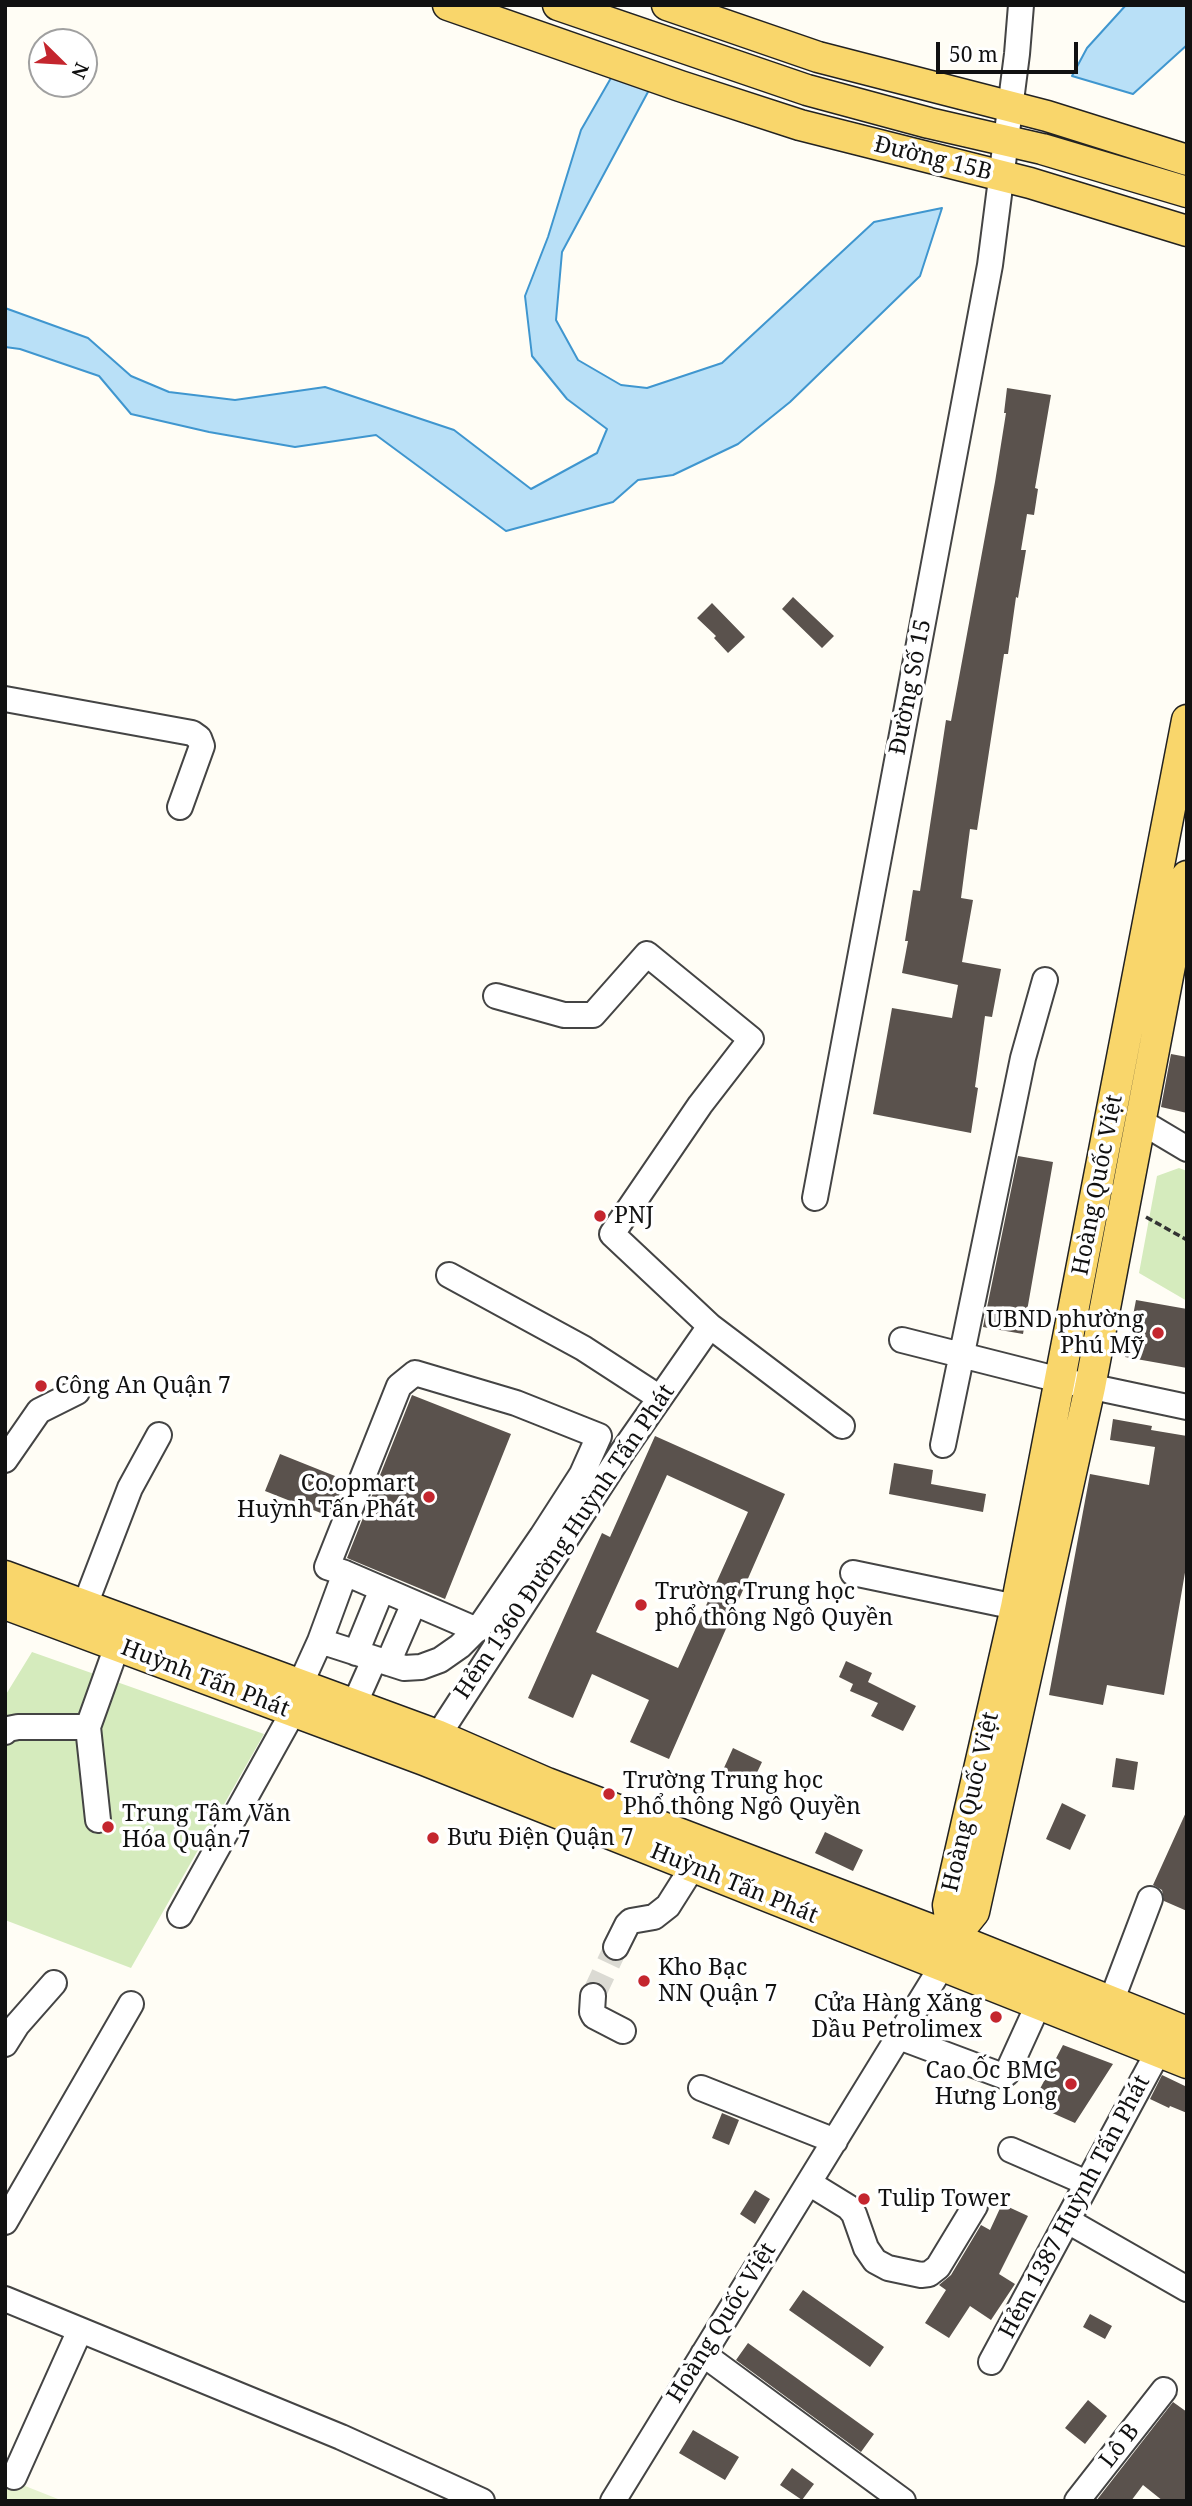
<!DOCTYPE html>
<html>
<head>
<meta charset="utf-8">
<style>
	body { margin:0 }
	#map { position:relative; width:1192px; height:2506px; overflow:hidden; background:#fffdf5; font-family:"Noto Serif",serif }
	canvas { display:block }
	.frame { position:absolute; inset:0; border:7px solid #111; pointer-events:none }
	.north { position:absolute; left:28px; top:28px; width:70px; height:70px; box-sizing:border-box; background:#fff; border:2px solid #a0a0a0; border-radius:50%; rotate:114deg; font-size:19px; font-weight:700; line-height:28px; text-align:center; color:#111 }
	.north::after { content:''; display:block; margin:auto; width:24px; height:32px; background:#c4262e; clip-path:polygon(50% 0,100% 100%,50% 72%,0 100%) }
	.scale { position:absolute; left:936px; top:42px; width:142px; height:32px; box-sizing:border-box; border:4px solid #111; border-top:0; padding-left:9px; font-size:21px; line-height:24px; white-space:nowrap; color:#111; -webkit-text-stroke:5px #fff; paint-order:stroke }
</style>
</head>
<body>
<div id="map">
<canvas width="1192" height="2506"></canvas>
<div class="frame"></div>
<div class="north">N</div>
<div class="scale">50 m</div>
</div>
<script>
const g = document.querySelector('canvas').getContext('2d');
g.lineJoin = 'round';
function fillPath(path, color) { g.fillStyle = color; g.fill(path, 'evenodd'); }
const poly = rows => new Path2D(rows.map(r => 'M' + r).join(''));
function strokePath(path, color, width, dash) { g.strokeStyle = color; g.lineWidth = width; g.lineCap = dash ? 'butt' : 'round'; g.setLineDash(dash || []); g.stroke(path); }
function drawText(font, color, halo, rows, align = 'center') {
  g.font = font + ' "Noto Serif",serif'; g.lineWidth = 7; g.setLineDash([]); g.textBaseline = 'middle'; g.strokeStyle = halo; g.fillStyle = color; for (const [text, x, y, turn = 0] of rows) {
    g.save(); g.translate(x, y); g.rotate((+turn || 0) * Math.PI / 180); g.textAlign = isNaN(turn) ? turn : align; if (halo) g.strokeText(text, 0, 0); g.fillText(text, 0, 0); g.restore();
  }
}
const green = poly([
	[1179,1168,1187,1171,1187,1301,1139,1273,1157,1176],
	[32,1652,264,1734,131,1968,5,1920,5,1696]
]);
const pitch = poly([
	[5,2478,63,2501,5,2501]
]);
const water = poly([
	[1126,5,1187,5,1187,45,1133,94,1072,76,1087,48,1126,5],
	[685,23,562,252,556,320,578,360,621,385,647,388,722,363,874,222,942,208,920,276,790,402,738,444,673,475,638,480,613,502,506,531,376,435,295,447,209,432,131,414,99,376,20,349,5,347,5,308,88,338,131,376,169,392,235,400,325,387,454,430,531,489,597,453,607,429,567,399,532,356,525,296,548,237,581,130,615,71,685,23]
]);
const pier = poly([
	[650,5,692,5,689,24,654,91,614,67]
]);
const building = poly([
	[1007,388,1051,395,1035,488,1038,489,1034,515,1027,514,1021,550,1026,550,1018,598,1016,597,1008,654,1004,654,977,830,970,829,961,898,973,900,962,962,1001,969,992,1017,985,1016,975,1087,978,1088,971,1133,873,1114,892,1008,952,1018,958,985,902,973,908,941,905,941,913,890,920,891,946,720,951,721,995,482,1006,413,1004,413],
	[793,597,834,636,822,648,782,609],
	[712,603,745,637,728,653,714,638,716,636,697,618],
	[1171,1054,1187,1057,1187,1113,1161,1107],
	[1018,1156,1053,1162,1023,1334,983,1327],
	[1136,1300,1187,1309,1187,1368,1125,1357],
	[412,1395,511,1434,445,1599,347,1558],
	[1113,1419,1152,1426,1151,1430,1187,1436,1187,1561,1164,1695,1107,1685,1103,1705,1049,1695,1090,1474,1149,1485,1155,1447,1110,1440],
	[655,1436,785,1494,669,1759,630,1742,649,1700,592,1674,573,1718,528,1698,602,1533,610,1537],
	[667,1475,748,1512,678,1668,596,1632],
	[280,1454,345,1480,331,1517,265,1491],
	[894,1463,933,1470,931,1484,986,1494,983,1512,889,1494],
	[846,1661,872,1673,868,1682,916,1706,903,1731,871,1716,878,1703,850,1691,853,1684,839,1677],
	[733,1748,762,1762,752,1783,723,1770],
	[1116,1758,1138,1762,1134,1790,1112,1787],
	[1062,1803,1086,1815,1070,1850,1046,1839],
	[1187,1810,1187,1911,1164,1901,1162,1890,1153,1885],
	[825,1832,863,1850,853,1871,815,1853],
	[1063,2045,1113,2064,1075,2123,1032,2104],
	[1162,2075,1187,2087,1187,2113,1170,2106,1169,2108,1150,2099],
	[722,2113,739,2120,729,2145,712,2138],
	[755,2190,770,2199,755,2224,740,2214],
	[1002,2204,1028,2216,999,2274,1015,2284,991,2320,970,2306,949,2338,925,2323,946,2290,939,2285,951,2275,981,2225,990,2230],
	[803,2290,884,2347,870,2367,789,2310],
	[1090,2314,1112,2326,1105,2339,1083,2327],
	[748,2343,874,2434,861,2452,736,2360],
	[1088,2400,1107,2416,1085,2444,1065,2428],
	[1173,2402,1187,2412,1187,2501,1163,2501,1143,2485,1131,2501,1096,2501],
	[693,2430,739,2457,725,2480,679,2453],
	[792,2468,814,2484,802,2500,780,2485]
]);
const minorTunnel = poly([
	[593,1996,616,1947]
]);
const path = poly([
	[1146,1217,1187,1240]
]);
const minor = poly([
	[5,699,192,733,199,738,202,746,180,807],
	[496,996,564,1015,593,1015,647,954,751,1039,700,1105,612,1234,710,1326,842,1426],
	[1140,1121,1187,1149],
	[815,1198,990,265,1017,54,1021,5],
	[449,1275,583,1348,660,1398],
	[902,1340,1060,1380,1187,1407],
	[943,1445,1023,1058,1045,980],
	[5,1460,39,1411,77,1392],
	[345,1573,477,1630],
	[853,1573,1016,1607],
	[85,1605,130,1488,159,1435],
	[356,1653,382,1589],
	[388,1663,414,1603],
	[300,1685,320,1641,345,1573,327,1567,399,1386,415,1373,516,1403,599,1436,582,1474,542,1536,481,1625,460,1646,440,1660,421,1667,404,1668,320,1641],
	[354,1705,374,1660],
	[5,1732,8,1729,18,1727,88,1727],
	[428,1751,623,1451,710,1326],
	[98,1820,88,1727,117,1646],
	[180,1915,293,1712],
	[616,1947,627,1925,631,1921,654,1917,668,1906,692,1868],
	[593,1996,592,2012,594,2016,623,2031],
	[1111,2002,1150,1899],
	[899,2037,1003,2076,1007,2073,1038,2005],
	[5,2044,17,2025,54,1983],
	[701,2088,835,2141],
	[1011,2150,1087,2183],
	[809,2183,848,2207,854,2214,866,2248,875,2261,888,2268,921,2275,929,2274,938,2267,975,2206],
	[1068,2221,1187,2289],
	[5,2222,131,2004],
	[5,2299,341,2437,482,2501],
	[703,2354,903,2501],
	[991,2362,1158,2052],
	[14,2477,80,2330],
	[613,2501,942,1966],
	[1077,2501,1164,2390]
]);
const major = poly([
	[448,5,680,86,800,125,1030,183,1187,231],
	[558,5,807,90,929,123,1042,149,1187,192],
	[667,5,818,57,1047,116,1187,160],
	[5,1576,437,1735,547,1783,953,1938,1187,2032],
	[5,1604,424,1760,1187,2063],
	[953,1938,948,1905,1016,1607,1187,720],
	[949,1948,953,1938,974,1912,1090,1387,1187,876]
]);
const markers = [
	[600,1216,7,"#c4262e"],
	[1158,1333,7,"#c4262e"],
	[41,1386,7,"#c4262e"],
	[429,1497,7,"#c4262e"],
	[641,1605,7,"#c4262e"],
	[609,1794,7,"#c4262e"],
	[108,1827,7,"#c4262e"],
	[433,1838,7,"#c4262e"],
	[644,1981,7,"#c4262e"],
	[996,2017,7,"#c4262e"],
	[1071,2084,7,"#c4262e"],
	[864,2199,7,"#c4262e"]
];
const streetNames = [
	["Đường 15B",933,159,14],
	["Đường Số 15",911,687,-79],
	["Hoàng Quốc Việt",1098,1185,-79],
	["Hẻm 1360 Đường Huỳnh Tấn Phát",565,1542,-56],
	["Huỳnh Tấn Phát",205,1679,21],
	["Hoàng Quốc Việt",971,1802,-77],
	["Huỳnh Tấn Phát",734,1884,22],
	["Hẻm 1387 Huỳnh Tấn Phát",1075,2207,-62],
	["Hoàng Quốc Việt",722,2323,-58],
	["Lô B",1120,2446,-52]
];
const poiNames = [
	["PNJ",614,1216],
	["UBND phường",1144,1320,"right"],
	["Phú Mỹ",1144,1346,"right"],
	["Công An Quận 7",55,1386],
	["Co.opmart",415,1484,"right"],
	["Huỳnh Tấn Phát",415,1510,"right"],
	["Trường Trung học",655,1592],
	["phổ thông Ngô Quyền",655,1618],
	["Trường Trung học",623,1781],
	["Phổ thông Ngô Quyền",623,1807],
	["Trung Tâm Văn",122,1814],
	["Hóa Quận 7",122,1840],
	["Bưu Điện Quận 7",447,1838],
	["Kho Bạc",658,1968],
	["NN Quận 7",658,1994],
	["Cửa Hàng Xăng",982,2004,"right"],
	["Dầu Petrolimex",982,2030,"right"],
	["Cao Ốc BMC",1057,2071,"right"],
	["Hưng Long",1057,2097,"right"],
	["Tulip Tower",878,2199]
];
fillPath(green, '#d5ebbd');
fillPath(pitch, '#e6f2cf');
fillPath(water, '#b9e0f7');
strokePath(water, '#3f96cf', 2);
fillPath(pier, '#fffdf5');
fillPath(building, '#5a524d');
strokePath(minorTunnel, '#dbdad3', 24, [24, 12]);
strokePath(minor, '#444', 28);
strokePath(major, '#222', 33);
strokePath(path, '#333', 3.5, [7, 3.5]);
strokePath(minor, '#fff', 24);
strokePath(major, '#f9d66b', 30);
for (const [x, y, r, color] of markers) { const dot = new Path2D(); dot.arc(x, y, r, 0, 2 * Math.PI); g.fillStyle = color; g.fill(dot); strokePath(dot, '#fff', 2.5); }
drawText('23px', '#111', '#fff', streetNames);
drawText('23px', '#111', '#fff', poiNames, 'left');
</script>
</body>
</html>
